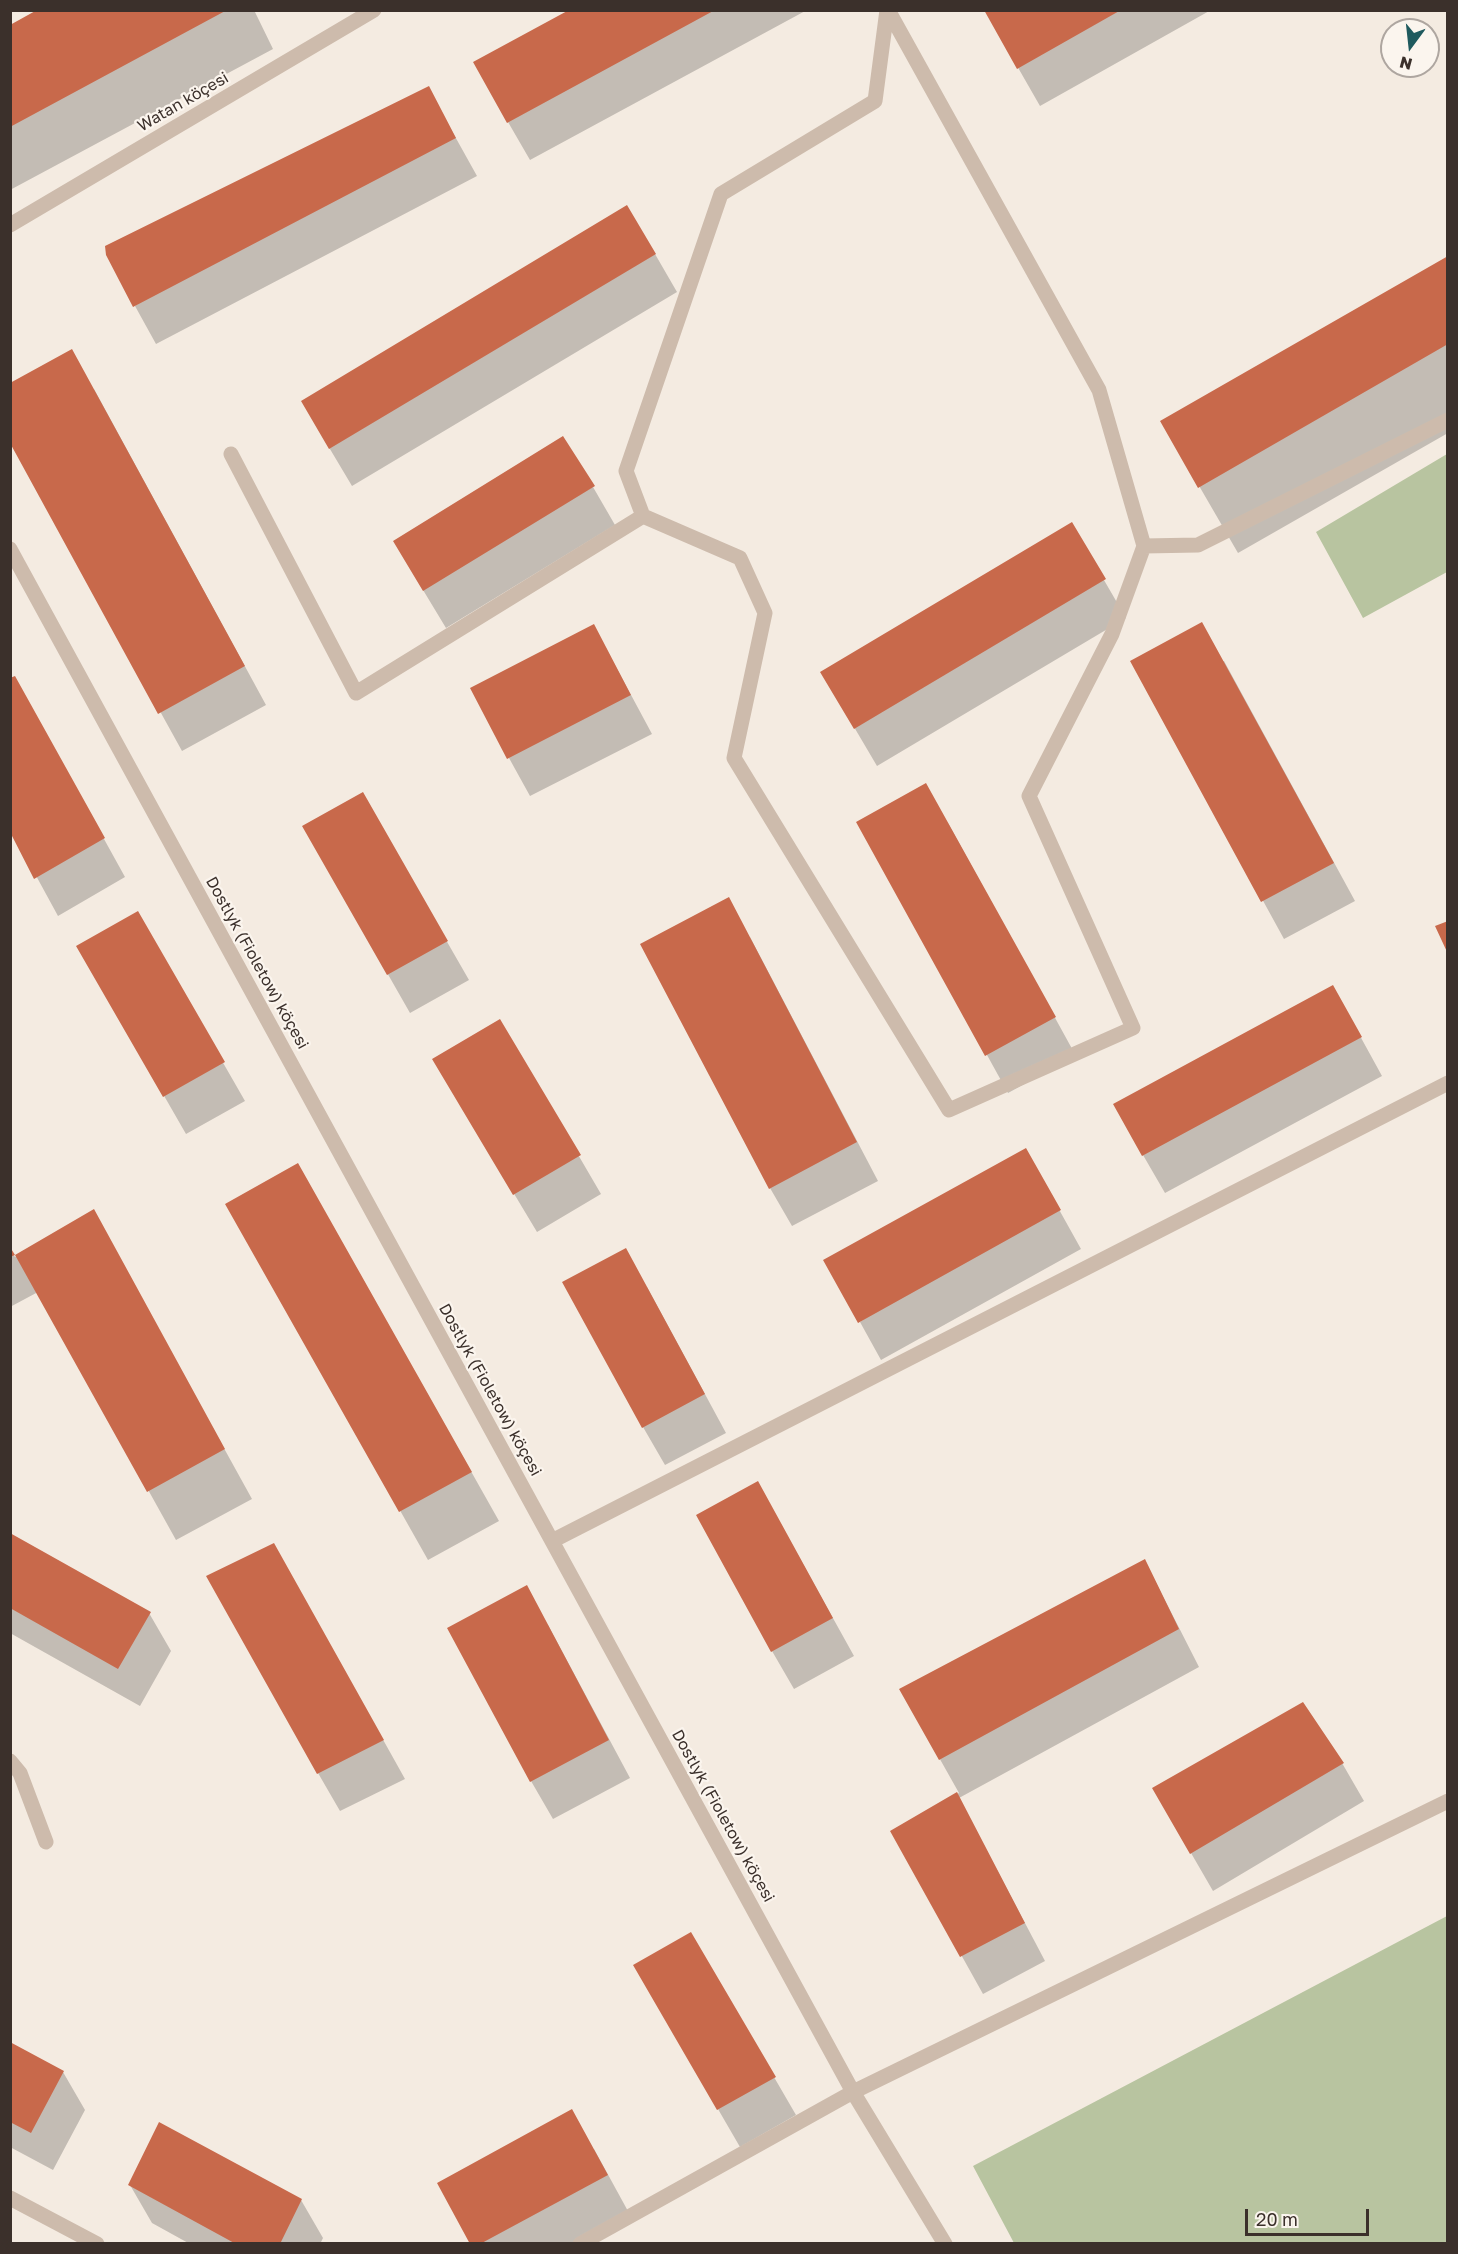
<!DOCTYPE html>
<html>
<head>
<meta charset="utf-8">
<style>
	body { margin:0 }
	#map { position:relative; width:1458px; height:2254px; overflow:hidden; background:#f4ebe1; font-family:"Golos Text",sans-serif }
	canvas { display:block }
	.frame { position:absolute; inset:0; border:12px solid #3b302b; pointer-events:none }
	.north { position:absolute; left:1380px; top:18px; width:60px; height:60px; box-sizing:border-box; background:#fbf5ee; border:2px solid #aea6a0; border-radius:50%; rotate:195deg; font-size:16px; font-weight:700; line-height:24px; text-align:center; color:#3b302b }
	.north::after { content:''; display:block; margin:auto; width:21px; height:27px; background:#1f5a5e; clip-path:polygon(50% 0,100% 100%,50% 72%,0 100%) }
	.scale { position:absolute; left:1245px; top:2209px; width:124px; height:27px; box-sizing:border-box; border:3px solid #3b302b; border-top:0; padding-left:8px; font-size:18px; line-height:21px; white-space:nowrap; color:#3b302b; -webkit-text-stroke:4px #fbf5ee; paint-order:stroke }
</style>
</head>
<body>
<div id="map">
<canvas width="1458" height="2254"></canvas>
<div class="frame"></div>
<div class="north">N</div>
<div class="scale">20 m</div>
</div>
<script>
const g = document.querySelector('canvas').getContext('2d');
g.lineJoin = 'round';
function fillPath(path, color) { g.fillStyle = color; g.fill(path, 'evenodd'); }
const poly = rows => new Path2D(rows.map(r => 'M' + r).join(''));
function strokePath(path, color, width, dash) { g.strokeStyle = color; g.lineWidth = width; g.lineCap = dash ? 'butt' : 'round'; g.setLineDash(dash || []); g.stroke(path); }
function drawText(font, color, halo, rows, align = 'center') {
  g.font = font + ' "Golos Text",sans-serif'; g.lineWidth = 4.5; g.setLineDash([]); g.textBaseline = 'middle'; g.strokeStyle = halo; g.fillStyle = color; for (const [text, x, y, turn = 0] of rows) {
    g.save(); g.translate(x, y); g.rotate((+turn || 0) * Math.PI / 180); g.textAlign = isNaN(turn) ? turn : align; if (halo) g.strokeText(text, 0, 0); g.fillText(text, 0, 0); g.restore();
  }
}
const green = poly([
	[1447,454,1447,572,1363,618,1316,532],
	[1447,1916,1447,2243,1014,2243,973,2166]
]);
const shadow = poly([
	[41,10,254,10,273,49,10,190,10,27],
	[572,10,807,10,530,160,508,122],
	[985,10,1211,10,1040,106],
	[428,88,477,176,156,344,135,306],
	[655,254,677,292,352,486,324,439],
	[1448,258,1448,433,1238,553,1162,422],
	[94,389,266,705,182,751,10,440],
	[593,487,615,525,446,628,417,580],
	[1072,525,1126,618,877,766,844,710],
	[594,626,652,734,530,796,509,758],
	[1224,661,1355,901,1284,939,1132,662],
	[36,716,125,877,58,916,10,828],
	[362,794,469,980,410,1013,304,827],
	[948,823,1076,1056,1008,1093,987,1055],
	[137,913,245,1101,186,1134,78,946],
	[750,937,878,1181,792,1226,770,1188],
	[500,1021,601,1194,537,1232,456,1097],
	[1354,1025,1382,1076,1165,1193,1143,1155],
	[1047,1188,1081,1249,881,1360,860,1322],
	[227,1204,326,1214,499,1521,428,1560],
	[93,1211,252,1499,176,1540,38,1292,10,1307,10,1250,15,1257],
	[647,1287,726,1433,665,1465,643,1427],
	[779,1521,854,1656,794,1689,772,1651],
	[10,1535,149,1613,171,1651,140,1706,10,1633],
	[1145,1561,1199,1667,959,1798,1045,1961,983,1994,892,1831,959,1793,901,1690],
	[295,1582,405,1779,340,1811,318,1773],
	[548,1625,630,1778,553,1819,531,1781],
	[1342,1763,1364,1801,1213,1891,1154,1789],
	[691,1934,796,2115,740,2147,635,1966],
	[10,2044,63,2072,85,2110,53,2170,10,2147],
	[594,2149,629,2213,572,2244,472,2244],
	[130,2185,301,2200,323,2238,320,2244,190,2244,152,2223]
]);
const building = poly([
	[37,10,227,10,10,127,10,25],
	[569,10,715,10,507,123,473,62],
	[984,10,1121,10,1017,69],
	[429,86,456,138,133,307,106,255,105,246],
	[627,205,656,254,329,449,301,401],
	[1448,256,1448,344,1198,488,1160,421],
	[72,349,245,666,158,714,10,443,10,383],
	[563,436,595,486,423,591,393,541],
	[1072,522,1106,579,854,729,820,672],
	[1202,622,1334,863,1261,902,1130,661],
	[594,624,631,695,507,759,470,688],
	[15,676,105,838,34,879,10,832,10,678],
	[926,783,1056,1017,985,1056,856,822],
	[363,792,448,941,387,975,302,826],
	[729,897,857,1142,769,1189,640,944],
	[138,911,225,1062,163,1097,76,946],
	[1448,921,1448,954,1435,926],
	[1333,985,1362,1037,1142,1156,1113,1104],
	[500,1019,581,1155,513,1195,432,1059],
	[1026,1148,1061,1210,858,1323,823,1260],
	[298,1163,472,1472,399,1512,225,1204],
	[94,1209,225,1449,147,1492,15,1255,10,1257,10,1247,15,1255],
	[626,1248,705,1394,642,1428,562,1282],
	[758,1481,833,1618,771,1652,696,1515],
	[10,1533,151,1612,118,1669,10,1608],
	[274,1543,384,1740,317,1774,206,1576],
	[1145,1559,1179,1629,939,1760,899,1689],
	[527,1585,609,1740,530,1782,447,1628],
	[1303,1702,1344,1763,1190,1854,1152,1788],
	[957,1792,1025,1923,960,1957,890,1831],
	[691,1932,776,2077,717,2110,633,1965],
	[10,2042,64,2071,31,2133,10,2122],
	[572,2109,608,2175,480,2244,470,2244,437,2183],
	[159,2122,302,2199,280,2244,236,2244,128,2185]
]);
const service = poly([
	[231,454,356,693,643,516,626,471,721,194,875,101,887,10],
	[643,516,740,558,765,613,734,758,949,1110,1133,1028,1029,796,1112,634,1144,546,1099,390,888,10],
	[1144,546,1198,545,1448,420],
	[10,1761,20,1773,46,1842]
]);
const minor = poly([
	[10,225,374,10],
	[10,549,853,2092,945,2244],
	[552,1541,1448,1083],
	[10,2198,97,2244],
	[580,2244,853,2092,1448,1801]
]);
const streetNames = [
	["Watan köçesi",183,102,-30],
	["Dostlyk (Fioletow) köçesi",257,963,61],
	["Dostlyk (Fioletow) köçesi",490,1390,61],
	["Dostlyk (Fioletow) köçesi",723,1816,61]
];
fillPath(green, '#b8c4a0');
fillPath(shadow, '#0003');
fillPath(building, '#c8694b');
strokePath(service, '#cdbbac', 15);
strokePath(minor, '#cdbbac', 15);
drawText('16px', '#3b302b', '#fbf5ee', streetNames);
</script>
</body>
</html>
